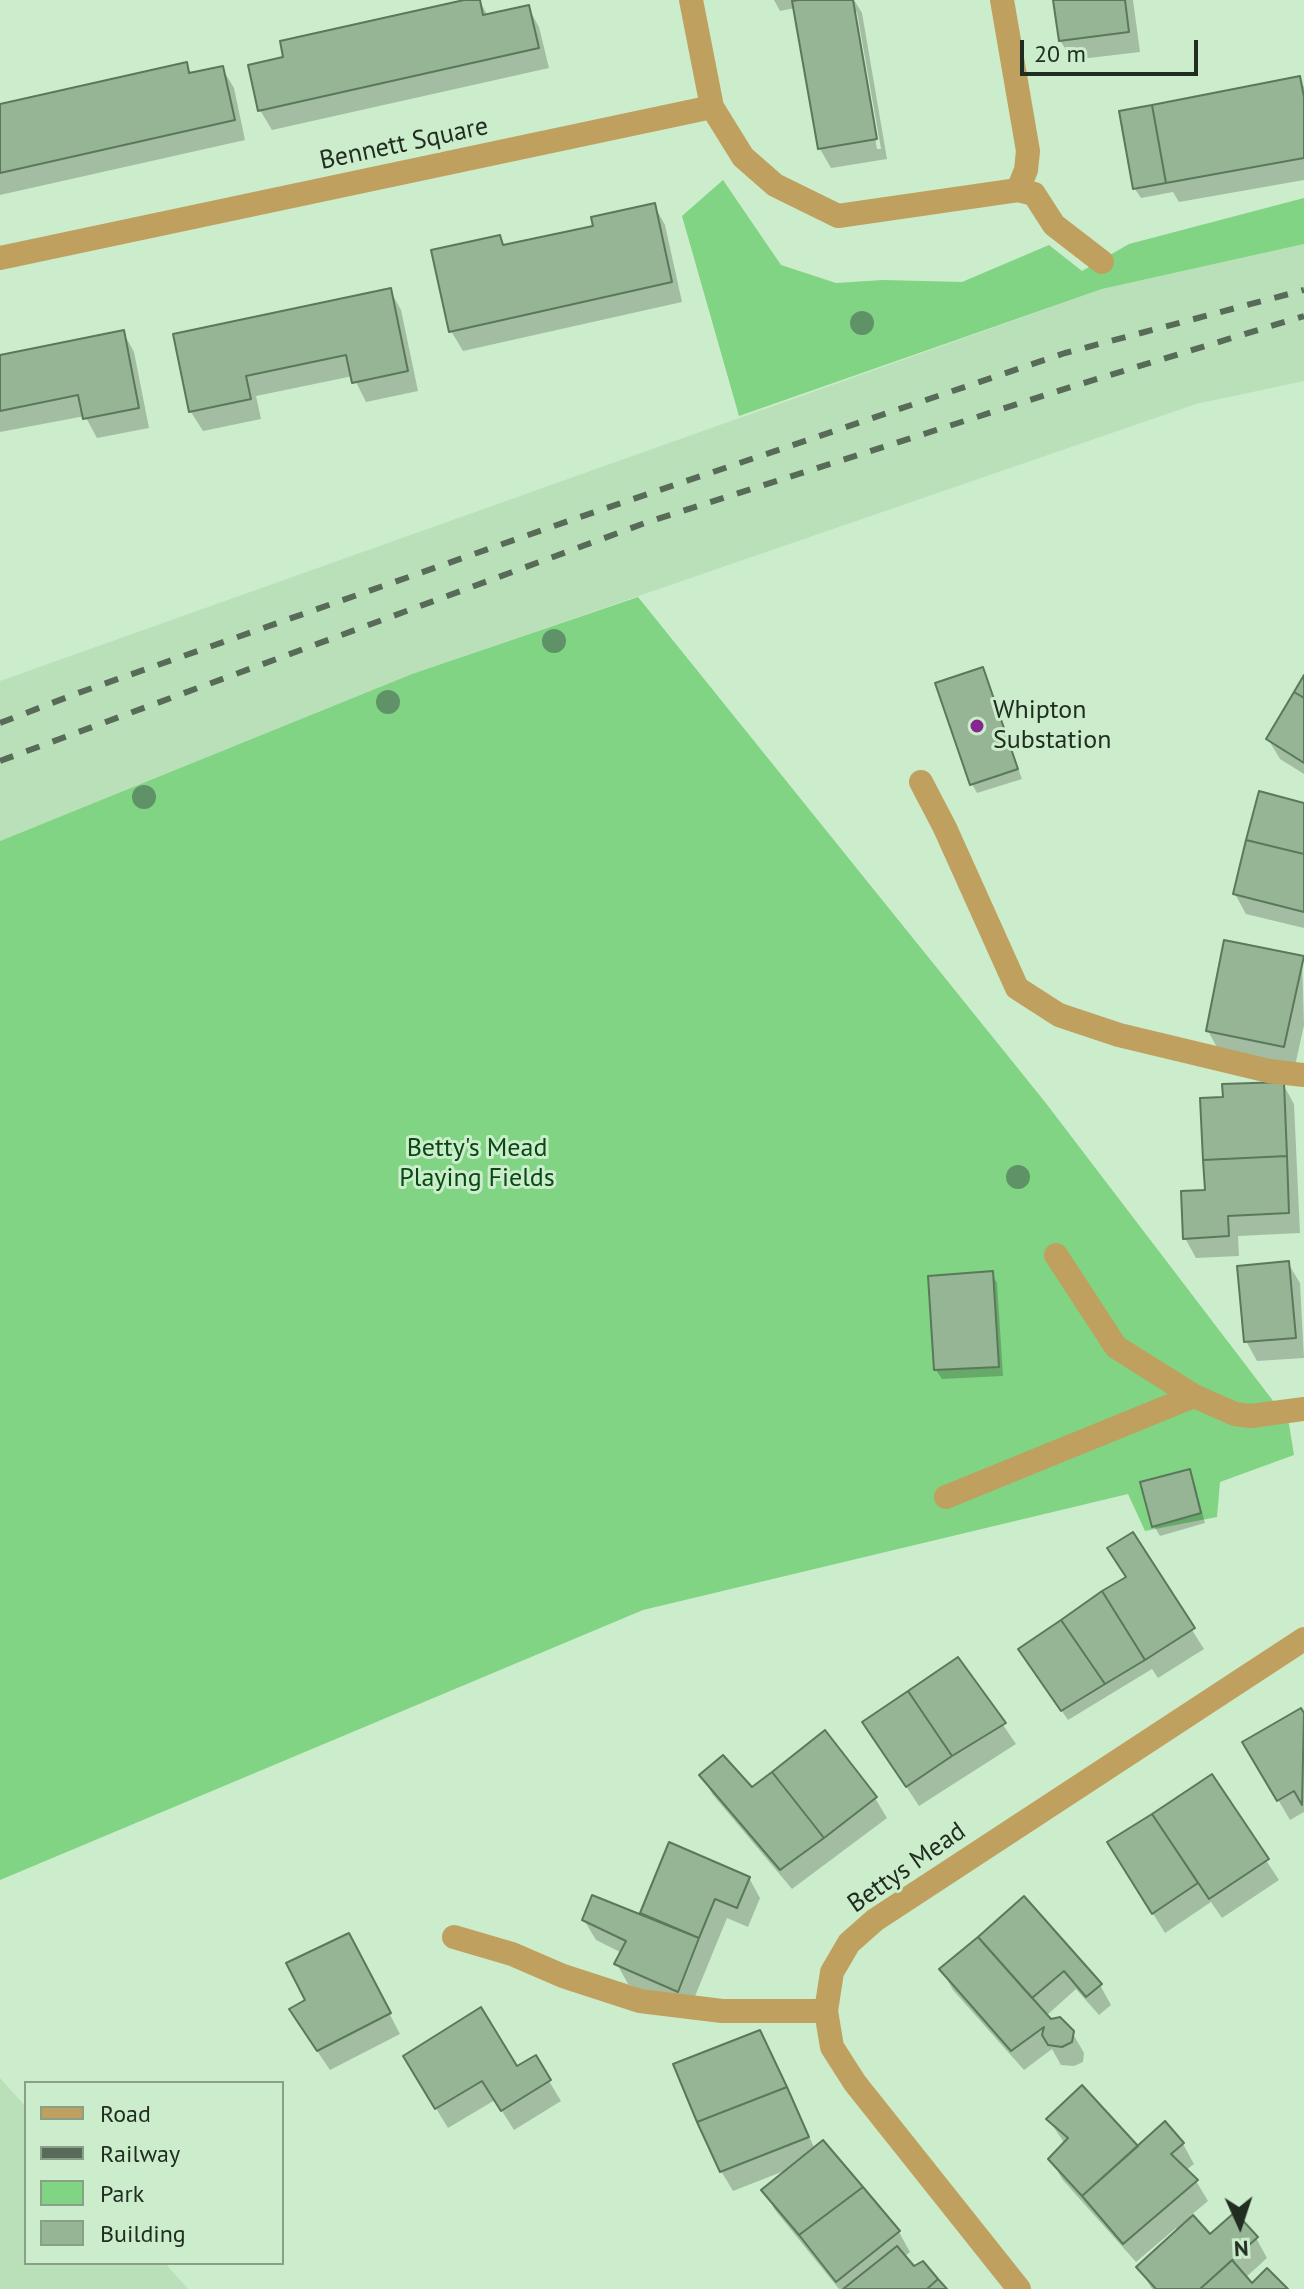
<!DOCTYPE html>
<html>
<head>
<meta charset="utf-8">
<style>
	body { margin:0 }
	#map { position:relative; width:1304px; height:2289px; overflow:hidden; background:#cbedcb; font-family:"PT Sans",sans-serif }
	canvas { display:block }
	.legend { position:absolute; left:24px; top:2081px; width:260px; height:184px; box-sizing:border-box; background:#cbedcb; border:2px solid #87a087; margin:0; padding:10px 14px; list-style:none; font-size:24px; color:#212d21 }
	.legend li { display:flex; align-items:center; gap:16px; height:40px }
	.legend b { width:40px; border:2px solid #87a087 }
	.north { position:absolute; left:1200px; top:2185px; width:80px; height:80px; -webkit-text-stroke:6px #cbedcb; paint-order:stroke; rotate:177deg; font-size:22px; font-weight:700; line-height:32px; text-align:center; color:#212d21 }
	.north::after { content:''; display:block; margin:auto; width:28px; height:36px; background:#212d21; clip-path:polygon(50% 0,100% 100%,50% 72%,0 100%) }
	.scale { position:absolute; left:1020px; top:40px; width:178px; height:36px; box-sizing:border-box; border:4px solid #212d21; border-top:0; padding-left:10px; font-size:24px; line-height:28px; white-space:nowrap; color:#212d21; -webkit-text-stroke:6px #cbedcb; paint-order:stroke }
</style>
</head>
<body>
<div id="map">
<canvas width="1304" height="2289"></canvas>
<ul class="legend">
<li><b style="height:10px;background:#bfa05f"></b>Road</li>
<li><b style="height:10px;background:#586b58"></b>Railway</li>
<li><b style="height:22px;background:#80d484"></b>Park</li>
<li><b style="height:22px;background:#95b595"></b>Building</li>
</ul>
<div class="north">N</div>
<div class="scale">20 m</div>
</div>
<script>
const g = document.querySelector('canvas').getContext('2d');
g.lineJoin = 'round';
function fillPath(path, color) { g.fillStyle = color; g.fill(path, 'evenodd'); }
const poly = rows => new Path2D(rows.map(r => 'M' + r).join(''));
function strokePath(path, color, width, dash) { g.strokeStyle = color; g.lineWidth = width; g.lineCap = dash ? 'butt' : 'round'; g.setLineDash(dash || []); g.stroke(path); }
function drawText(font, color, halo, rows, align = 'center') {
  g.font = font + ' "PT Sans",sans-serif'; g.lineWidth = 6; g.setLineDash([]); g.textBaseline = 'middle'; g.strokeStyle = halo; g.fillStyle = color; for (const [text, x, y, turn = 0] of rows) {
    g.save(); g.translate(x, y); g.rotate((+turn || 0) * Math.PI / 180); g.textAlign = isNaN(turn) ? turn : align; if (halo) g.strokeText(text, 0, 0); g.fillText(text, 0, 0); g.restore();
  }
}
const built = poly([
	[1304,244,1304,381,1196,404,412,674,0,841,0,681,1102,289],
	[0,2078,26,2107,26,2263,165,2263,188,2289,0,2289]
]);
const green = poly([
	[723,180,781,265,836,283,883,280,962,282,1049,245,1082,271,1129,244,1304,198,1304,244,1102,289,739,416,682,216],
	[638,597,1045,1102,1277,1406,1289,1424,1294,1455,1220,1482,1217,1517,1145,1531,1128,1494,643,1610,0,1880,0,841,412,674]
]);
const shadow = poly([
	[473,0,479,0,488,16,528,7,539,27,549,68,272,130,260,110,286,58],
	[774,0,854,0,862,13,887,159,831,168,820,149,795,8,780,11],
	[853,12,857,12,881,149,877,149],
	[1055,0,1133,0,1140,52,1072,60,1060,40],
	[186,64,192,74,222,68,234,88,245,140,0,195,0,106],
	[1299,78,1304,87,1304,180,1179,202,1173,192,1141,198,1135,189,1121,112],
	[654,205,665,225,682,302,463,351,451,331,499,237,505,247,595,227],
	[390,290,401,310,418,391,366,402,353,376,256,396,261,419,203,431,191,412,175,336],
	[123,332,134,352,149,428,97,438,85,416,0,432,0,357],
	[982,670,1022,779,977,793,972,784],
	[1304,680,1304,774,1280,759,1268,739],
	[1304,805,1304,928,1246,914,1235,894],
	[1302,958,1304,1025,1295,1066,1219,1051,1208,1031],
	[1283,1084,1294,1104,1300,1233,1238,1236,1239,1256,1196,1258,1185,1238,1207,1192,1225,1099],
	[1288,1263,1300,1283,1304,1358,1257,1361,1246,1341],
	[992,1274,997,1283,1003,1376,942,1379,936,1370],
	[1189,1472,1194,1481,1205,1523,1160,1536,1154,1526],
	[1132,1535,1204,1649,1158,1678,1152,1669,1068,1720,1026,1659,1128,1578],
	[958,1659,1016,1744,919,1806,864,1723],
	[1301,1711,1304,1717,1304,1812,1290,1820,1245,1743],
	[825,1733,875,1798,887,1818,792,1889,713,1795,701,1775,752,1790],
	[1211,1777,1279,1880,1222,1918,1211,1902,1165,1933,1109,1843],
	[670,1845,749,1878,760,1898,748,1927,727,1918,689,2011,628,1984,617,1964,622,1953,596,1940,584,1920,641,1916],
	[1024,1899,1100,1985,1111,2005,1099,2015,1076,1989,1046,2016,1072,2032,1084,2053,1083,2062,1074,2066,1061,2065,1052,2049,1024,2070,953,1990,942,1970],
	[359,1955,400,2034,330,2070,303,2030,307,2000],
	[759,2032,815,2149,823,2143,899,2232,910,2252,904,2257,914,2269,944,2289,839,2289,775,2210,764,2190,789,2169,733,2191,721,2171],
	[535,2058,561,2101,514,2130,495,2100,448,2128,417,2077,517,2069],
	[1049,2120,1138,2149,1183,2144,1194,2164,1185,2171,1196,2181,1208,2201,1190,2216,1210,2237,1256,2238,1267,2258,1245,2278,1252,2286,1285,2289,1152,2289,1139,2267,1179,2231,1176,2228,1136,2262,1062,2179,1051,2159,1065,2144]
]);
const building = poly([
	[464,0,480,0,483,15,529,5,539,48,258,111,248,65,283,57,280,41,464,0],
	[799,0,853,0,877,139,818,149,792,1,799,0],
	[1053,0,1125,0,1129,32,1059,41,1053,0],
	[187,62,189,73,223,66,235,120,0,173,0,104,187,62],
	[1300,76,1304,97,1304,158,1166,183,1152,105,1300,76],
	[1152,105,1166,183,1133,189,1119,111,1152,105],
	[655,203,672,282,449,332,431,250,500,235,503,245,593,226,591,217,655,203],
	[391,288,408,371,352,383,346,355,246,376,251,399,189,412,173,334,391,288],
	[124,330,139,408,83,419,78,395,0,411,0,355,124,330],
	[983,667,1018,769,970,785,935,683,983,667],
	[1304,675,1304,698,1294,692,1304,675],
	[1294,692,1304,698,1304,763,1266,739,1294,692],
	[1259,791,1304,803,1304,854,1246,840,1259,791],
	[1246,840,1304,854,1304,912,1233,894,1246,840],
	[1224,940,1304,956,1284,1047,1206,1031,1224,940],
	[1284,1082,1287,1156,1203,1160,1200,1098,1223,1097,1222,1084,1284,1082],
	[1287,1156,1289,1213,1228,1216,1229,1236,1183,1239,1181,1191,1205,1190,1203,1160,1287,1156],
	[1289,1261,1296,1338,1244,1342,1237,1266,1289,1261],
	[993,1271,999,1367,934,1370,928,1276,993,1271],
	[1190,1469,1201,1513,1152,1527,1140,1482,1190,1469],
	[1133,1532,1195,1628,1145,1660,1102,1591,1126,1577,1107,1548,1133,1532],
	[1102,1591,1145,1660,1105,1684,1061,1620,1102,1591],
	[1061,1620,1105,1684,1061,1711,1018,1649,1061,1620],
	[958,1657,1006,1723,952,1756,908,1691,958,1657],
	[908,1691,952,1756,906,1787,862,1722,908,1691],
	[1301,1708,1304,1713,1302,1805,1294,1791,1277,1801,1242,1742,1301,1708],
	[825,1730,877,1797,824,1838,772,1772,825,1730],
	[723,1755,752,1787,772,1772,824,1838,780,1870,699,1775,723,1755],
	[1212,1774,1269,1859,1209,1899,1152,1814,1212,1774],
	[1152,1814,1198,1883,1152,1914,1107,1842,1152,1814],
	[669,1842,750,1877,737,1908,715,1899,699,1938,640,1913,669,1842],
	[592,1895,699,1938,678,1992,614,1964,626,1941,582,1920,592,1895],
	[1024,1896,1102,1984,1086,1997,1064,1971,1032,1998,978,1937,1024,1896],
	[349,1933,391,2013,317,2051,289,2009,305,2000,286,1963,349,1933],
	[978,1937,1051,2019,1060,2017,1074,2031,1072,2042,1062,2047,1048,2045,1042,2035,1044,2027,1011,2051,939,1969,978,1937],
	[481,2007,517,2066,536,2055,551,2080,501,2111,482,2081,435,2109,403,2056,481,2007],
	[760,2030,787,2087,697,2122,673,2064,760,2030],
	[1082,2085,1138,2146,1082,2196,1048,2159,1068,2138,1046,2119,1082,2085],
	[787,2087,809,2137,720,2172,697,2122,787,2087],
	[1165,2121,1184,2143,1171,2154,1198,2180,1123,2244,1082,2196,1165,2121],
	[823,2140,863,2187,799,2235,761,2190,823,2140],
	[863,2187,900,2231,836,2282,799,2235,863,2187],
	[1235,2212,1258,2237,1200,2289,1156,2289,1136,2267,1193,2215,1210,2234,1235,2212],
	[897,2246,914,2266,923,2261,938,2279,927,2289,843,2289,897,2246],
	[1232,2260,1252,2283,1267,2268,1288,2289,1200,2289,1232,2260],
	[938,2279,947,2289,927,2289,938,2279]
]);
const minor = poly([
	[712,107,743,157,775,185,838,216,1018,190,1026,170,1028,151,1002,0],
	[1018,190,1034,194,1054,225,1102,262],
	[0,258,712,107,691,0],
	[921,782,945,828,1017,988,1059,1015,1119,1035,1269,1071,1304,1075],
	[1056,1255,1116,1347,1194,1396,1235,1414,1251,1416,1304,1409],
	[946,1497,1194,1396],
	[454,1937,512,1954,563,1976,640,2001,722,2011,826,2011],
	[1019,2289,855,2083,832,2047,826,2011,832,1972,849,1943,875,1920,1304,1639]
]);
const rail = poly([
	[0,723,78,693,571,520,1065,353,1304,290],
	[0,761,645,523,1074,386,1304,316]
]);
const trees = [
	[862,323],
	[554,641],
	[388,702],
	[144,797],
	[1018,1177]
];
const markers = [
	[977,726,8,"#88268f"]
];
const streetNames = [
	["Bennett Square",404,144,-12],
	["Bettys Mead",907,1868,-35]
];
const poiNames = [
	["Whipton",993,711],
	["Substation",993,741]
];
const parkNames = [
	["Betty's Mead",477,1149],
	["Playing Fields",477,1179]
];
fillPath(built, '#bae0ba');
fillPath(green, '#80d484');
fillPath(shadow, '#0003');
fillPath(building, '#95b595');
strokePath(building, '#5a785a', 2);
strokePath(minor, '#bfa05f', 24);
strokePath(rail, '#586b58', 6, [14, 14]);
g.fillStyle = '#5f9266';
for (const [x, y] of trees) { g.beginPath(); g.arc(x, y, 12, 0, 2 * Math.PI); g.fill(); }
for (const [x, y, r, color] of markers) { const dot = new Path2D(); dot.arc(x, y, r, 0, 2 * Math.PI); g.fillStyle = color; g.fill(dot); strokePath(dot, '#cbedcb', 3); }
drawText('26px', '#212d21', '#cbedcb', streetNames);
drawText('26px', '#212d21', '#cbedcb', poiNames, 'left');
drawText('26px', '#074813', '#cbedcb', parkNames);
</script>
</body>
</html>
